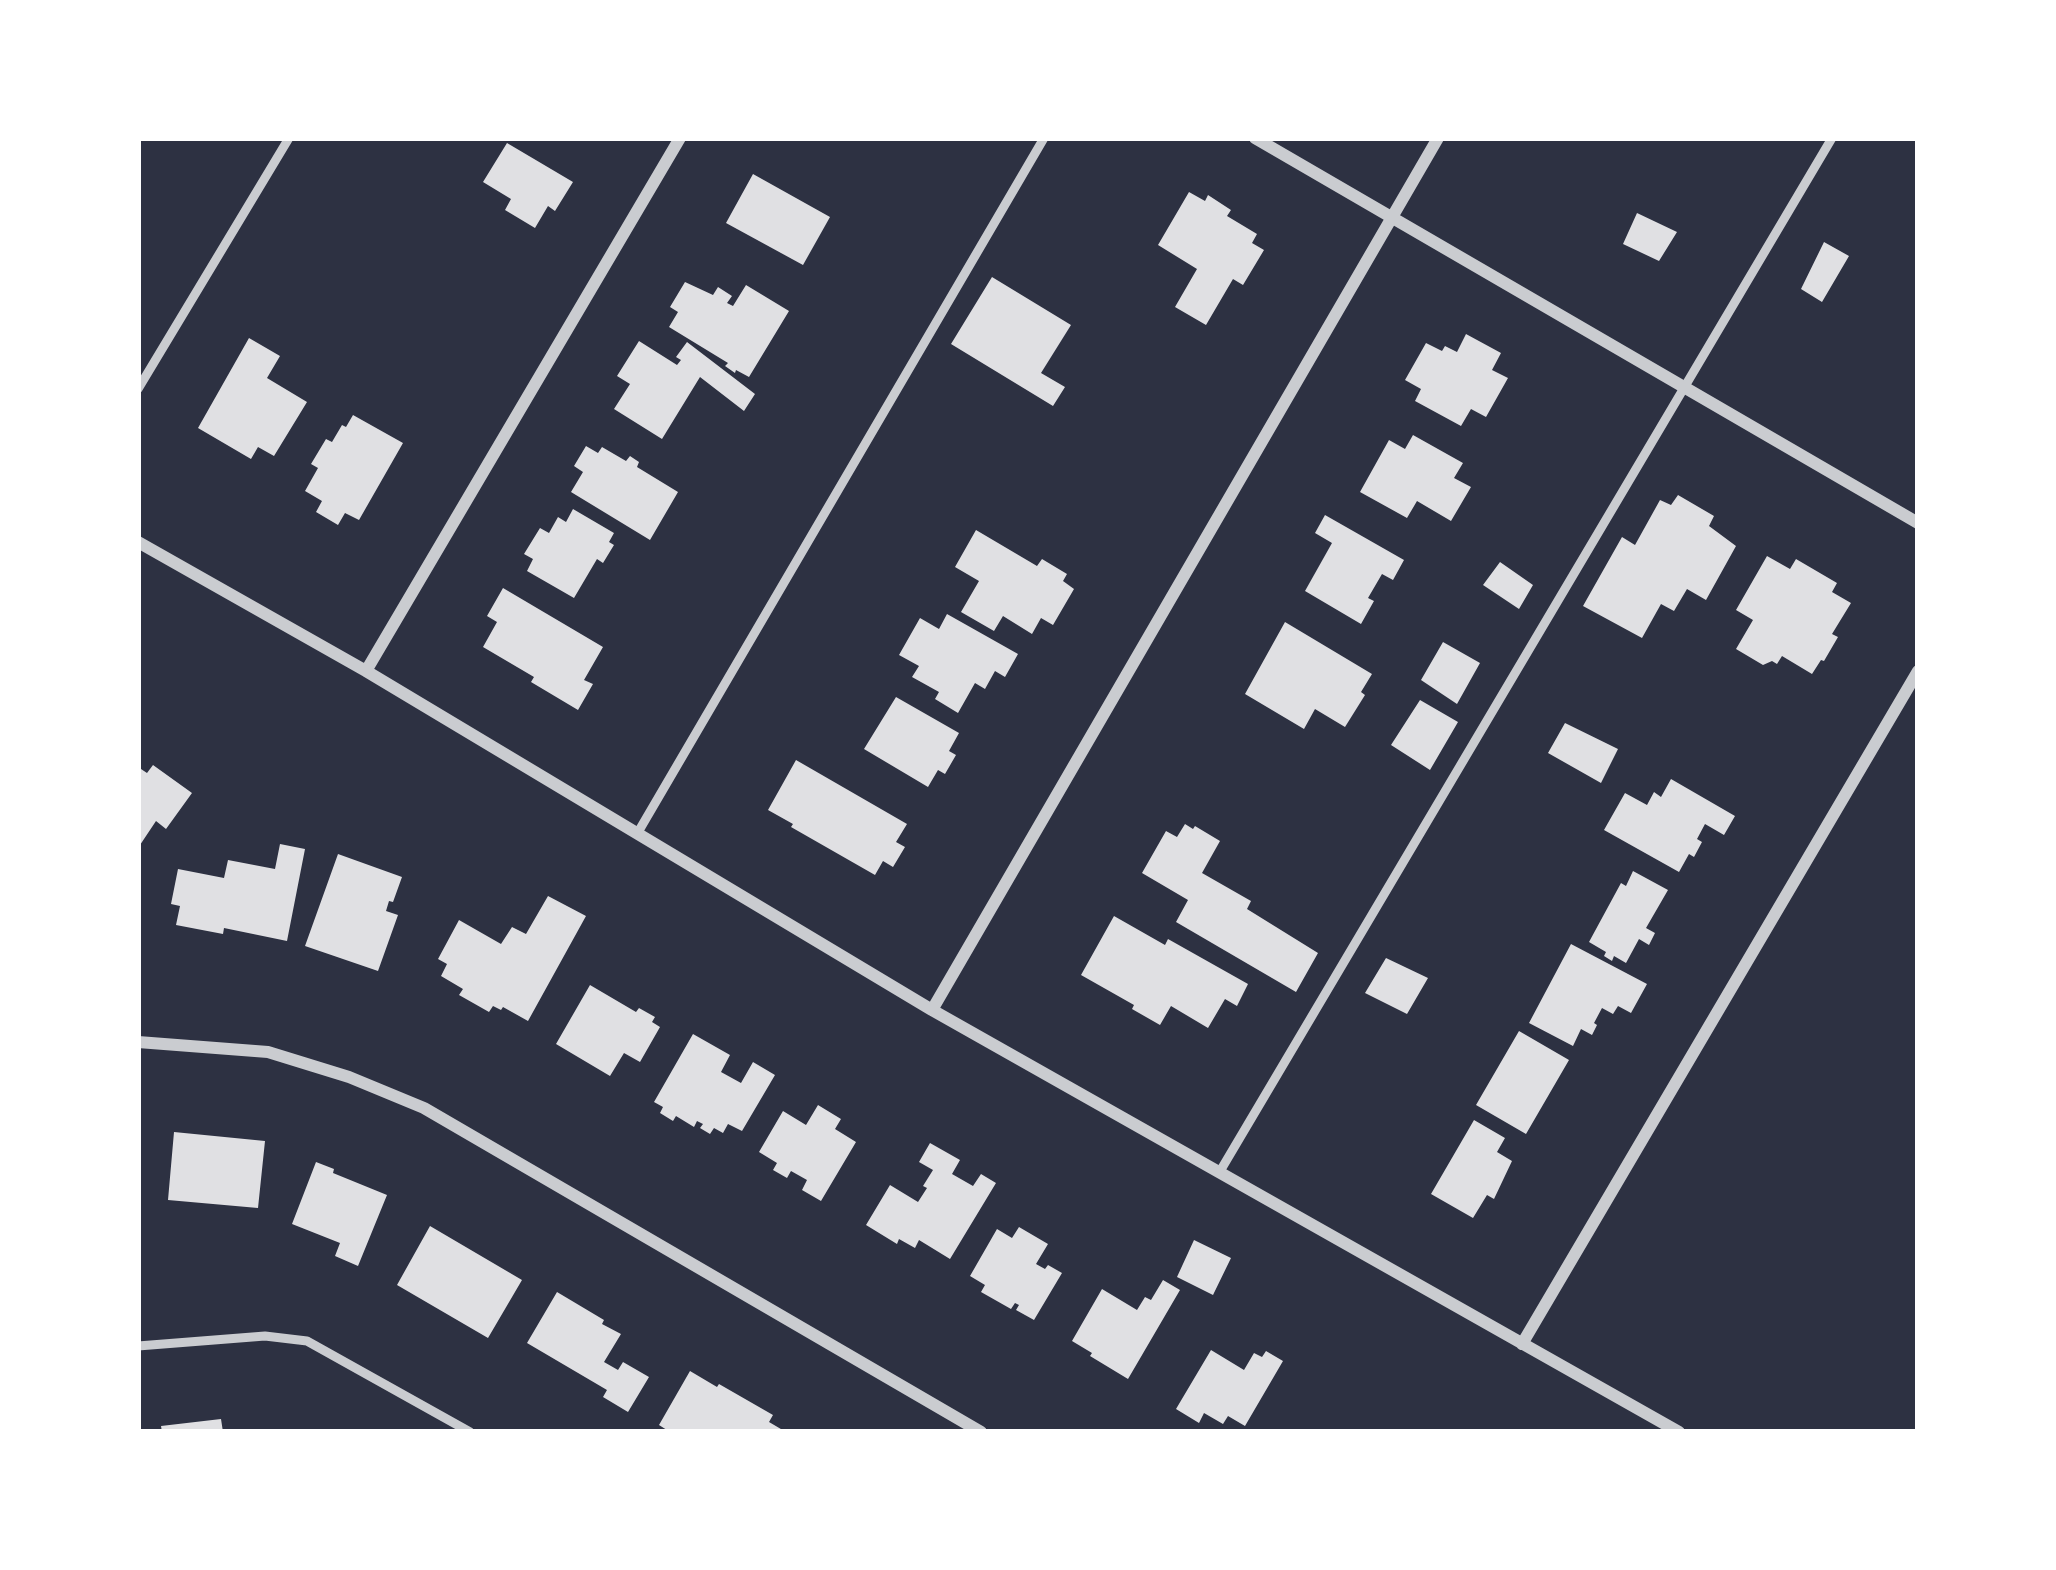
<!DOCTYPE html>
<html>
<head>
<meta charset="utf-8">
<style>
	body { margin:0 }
	#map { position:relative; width:2056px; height:1570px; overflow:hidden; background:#2d3142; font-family:Karla,sans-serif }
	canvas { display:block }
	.frame { position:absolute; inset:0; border:141px solid #fff; pointer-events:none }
</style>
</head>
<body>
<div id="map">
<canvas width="2056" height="1570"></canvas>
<div class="frame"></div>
</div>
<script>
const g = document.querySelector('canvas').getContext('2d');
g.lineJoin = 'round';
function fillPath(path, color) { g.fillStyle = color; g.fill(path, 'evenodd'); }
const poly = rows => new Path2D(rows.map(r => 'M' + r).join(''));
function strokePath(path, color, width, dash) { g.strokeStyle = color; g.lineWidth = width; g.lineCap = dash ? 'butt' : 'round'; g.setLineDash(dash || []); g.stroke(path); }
const building = poly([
	[507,143,573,182,555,211,548,206,535,228,505,210,511,199,483,182],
	[753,174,830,217,803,265,726,223],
	[1189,192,1205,201,1208,195,1231,210,1227,216,1257,234,1252,243,1264,250,1243,285,1233,279,1206,325,1175,307,1197,269,1158,245],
	[1637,213,1677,232,1659,261,1623,244],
	[1824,242,1849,256,1822,302,1801,289],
	[992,277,1071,325,1041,373,1065,387,1053,406,951,344],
	[685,282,713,295,718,287,732,296,727,303,733,306,746,285,789,311,749,377,736,370,735,373,725,366,728,363,669,327,678,312,670,307],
	[1466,334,1501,353,1492,370,1508,378,1486,417,1471,409,1461,426,1415,401,1421,389,1405,380,1426,343,1442,351,1445,346,1457,352],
	[249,338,280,356,267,378,307,402,274,456,258,447,251,459,198,428],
	[639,341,677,365,681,360,676,357,687,342,755,394,744,411,700,377,662,439,614,409,630,384,617,376],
	[353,415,403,443,359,520,345,513,338,525,316,512,322,501,305,491,318,468,311,464,326,439,332,442,342,425,346,427],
	[1413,435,1463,463,1454,478,1471,487,1451,521,1417,501,1407,518,1360,492,1389,440,1405,449],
	[586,446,598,453,602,447,626,461,630,456,639,462,637,467,678,492,650,540,571,492,583,472,574,466],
	[1678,495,1714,516,1709,526,1736,546,1706,600,1687,589,1674,611,1661,604,1642,638,1583,606,1622,537,1635,545,1660,500,1671,505],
	[573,509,614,533,609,542,614,545,603,563,597,559,574,598,527,571,533,559,524,554,540,528,549,533,558,517,566,522],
	[1325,515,1404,560,1393,580,1382,574,1368,598,1374,601,1361,624,1305,591,1332,543,1315,533],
	[976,530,1037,566,1042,559,1067,574,1063,581,1074,589,1053,625,1041,618,1032,634,1003,616,994,631,961,612,979,581,955,567],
	[1767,556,1790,569,1796,559,1837,583,1832,592,1851,603,1832,634,1838,637,1824,661,1821,660,1812,674,1782,656,1777,664,1772,661,1763,665,1736,649,1753,620,1736,610],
	[1500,562,1533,585,1519,609,1483,585],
	[503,588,603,647,584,680,593,684,578,710,531,682,534,677,483,647,497,622,487,616],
	[947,614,1018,654,1005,677,995,671,985,689,975,683,958,713,935,699,939,692,912,677,919,666,899,655,920,618,939,629],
	[1285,622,1372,674,1361,692,1365,695,1345,727,1315,709,1304,729,1245,694],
	[1443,642,1480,663,1457,704,1421,680],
	[896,697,959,733,949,751,956,755,945,774,938,770,928,787,864,749],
	[1420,700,1458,722,1430,770,1391,745],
	[1565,723,1618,749,1601,783,1548,753],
	[796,760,907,824,896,842,905,847,893,867,883,861,875,875,791,827,793,824,768,810],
	[153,765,192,793,166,829,156,821,138,848,138,767,147,773],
	[1671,779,1735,816,1724,835,1705,824,1697,839,1702,842,1694,857,1689,854,1679,872,1604,830,1625,793,1647,805,1654,792,1661,797],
	[1185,824,1193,829,1195,826,1220,841,1202,873,1251,901,1247,909,1318,953,1296,992,1176,922,1188,900,1142,873,1166,831,1177,837],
	[280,844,305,849,287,941,224,928,223,934,176,925,180,906,171,904,178,869,224,878,228,860,275,869],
	[338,854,402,877,393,902,389,901,386,911,398,915,378,971,305,946],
	[1633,871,1668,890,1646,928,1655,933,1649,945,1639,939,1626,963,1614,956,1612,961,1604,956,1606,952,1589,942,1621,883,1626,886],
	[548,896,586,916,528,1021,503,1007,501,1010,493,1006,489,1012,459,995,463,989,441,976,447,964,438,959,459,920,501,944,512,927,526,934],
	[1114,916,1165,945,1168,939,1248,984,1237,1006,1225,999,1208,1028,1171,1006,1160,1025,1132,1009,1134,1005,1081,975],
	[1571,944,1647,984,1631,1013,1618,1006,1613,1014,1602,1008,1594,1023,1597,1025,1592,1035,1581,1029,1573,1046,1529,1023],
	[1386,958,1428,978,1407,1014,1365,993],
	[590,985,636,1012,639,1008,655,1017,652,1022,660,1027,640,1062,624,1053,610,1076,556,1044],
	[1519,1031,1569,1060,1526,1134,1476,1105],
	[693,1034,730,1055,721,1072,741,1083,753,1062,775,1075,742,1131,728,1124,723,1133,714,1128,710,1134,700,1128,703,1124,697,1121,694,1127,676,1116,673,1121,660,1113,663,1107,654,1102],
	[818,1105,841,1119,835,1129,856,1142,821,1201,802,1190,807,1180,791,1171,787,1178,773,1170,777,1163,759,1152,783,1111,806,1125],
	[1474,1120,1505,1138,1497,1152,1512,1161,1494,1199,1487,1195,1473,1218,1431,1194],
	[174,1132,265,1141,258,1208,168,1200],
	[930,1143,960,1160,952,1174,973,1186,981,1174,996,1183,950,1259,919,1240,915,1248,899,1239,897,1244,866,1225,890,1185,918,1202,927,1188,923,1186,933,1170,919,1162],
	[316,1162,334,1169,333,1173,387,1195,358,1266,335,1256,340,1243,292,1224],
	[430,1226,522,1280,488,1338,397,1285],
	[1019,1227,1048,1244,1036,1264,1045,1269,1048,1265,1062,1273,1034,1320,1016,1310,1019,1305,1015,1303,1011,1309,981,1292,985,1285,970,1276,997,1229,1012,1238],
	[1194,1240,1231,1258,1213,1295,1177,1277],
	[1163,1280,1180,1290,1128,1379,1090,1356,1092,1353,1072,1341,1102,1289,1137,1310,1145,1297,1151,1300],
	[557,1292,604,1320,602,1324,621,1334,604,1362,618,1370,623,1362,649,1377,628,1412,603,1397,607,1390,527,1343],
	[1211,1350,1244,1370,1254,1353,1262,1357,1266,1351,1283,1361,1245,1426,1228,1416,1223,1424,1204,1413,1199,1423,1176,1409],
	[690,1371,717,1387,719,1384,773,1415,769,1422,786,1432,670,1432,659,1425],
	[221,1419,223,1432,162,1432,161,1426]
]);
const service = poly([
	[138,389,289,138],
	[637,834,1044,138],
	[1219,1173,1832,138],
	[138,1346,265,1336,307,1341,470,1432]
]);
const minor = poly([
	[1255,138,1918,523],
	[138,542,366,671,932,1010,1679,1432],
	[366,671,680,138],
	[932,1010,1438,138],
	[138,1042,268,1052,349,1077,424,1108,981,1432],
	[1522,1344,1918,671]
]);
fillPath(building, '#e0e0e3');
strokePath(service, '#caccd0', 9);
strokePath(minor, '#caccd0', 12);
</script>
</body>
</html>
